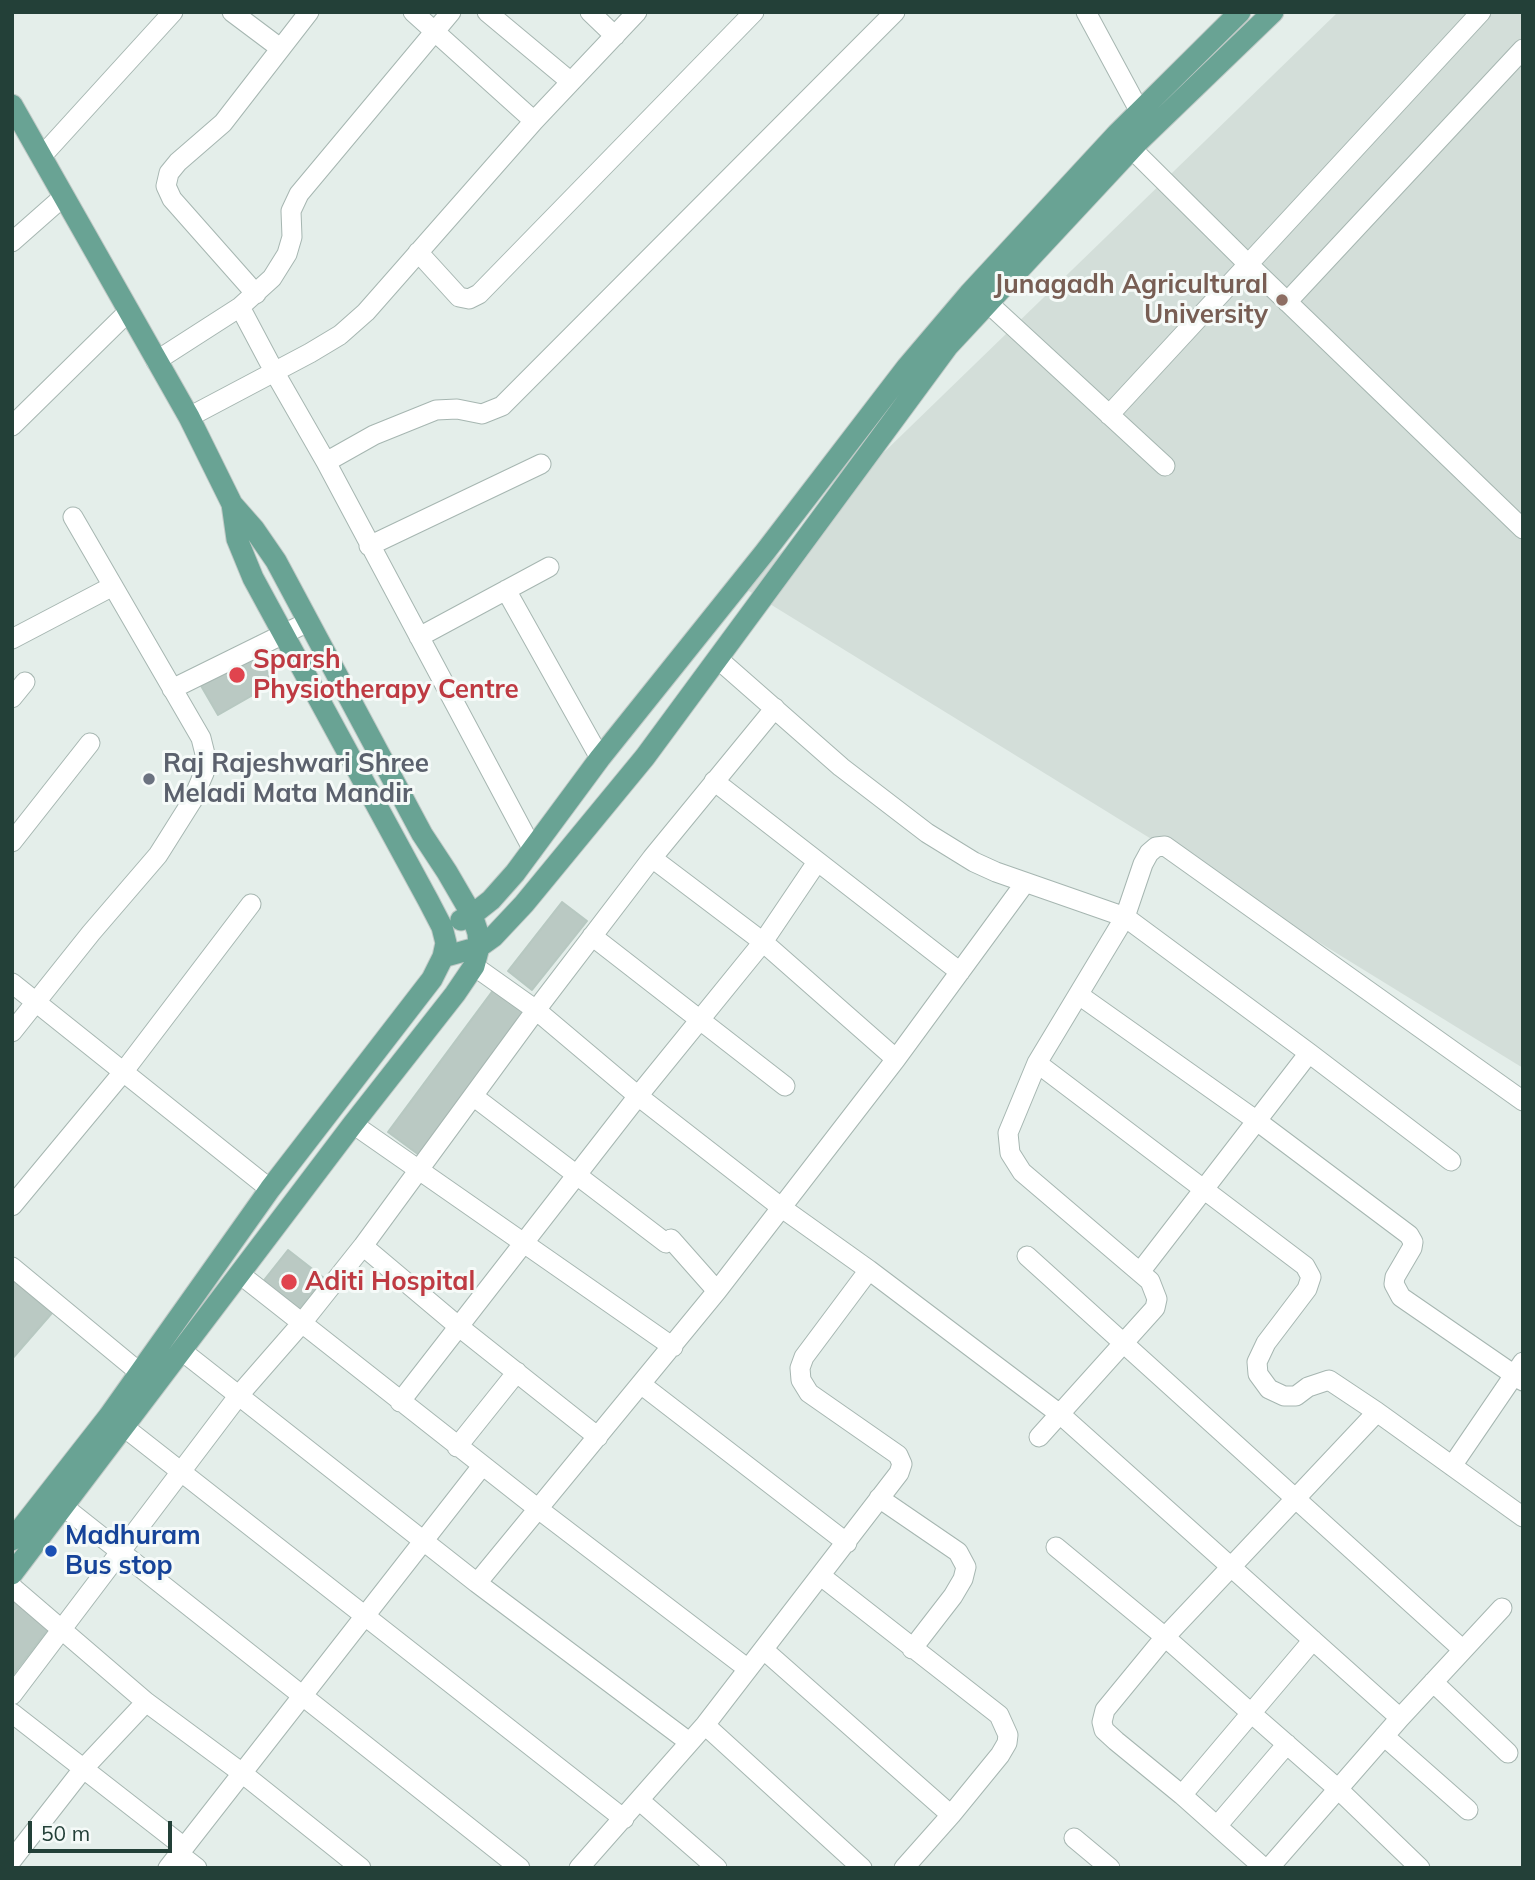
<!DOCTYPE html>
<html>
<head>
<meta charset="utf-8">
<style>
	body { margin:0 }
	#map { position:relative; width:1535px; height:1880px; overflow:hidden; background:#e4eeea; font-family:Mulish,sans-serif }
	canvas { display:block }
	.frame { position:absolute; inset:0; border:14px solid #234038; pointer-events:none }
	.scale { position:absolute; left:28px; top:1821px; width:144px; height:32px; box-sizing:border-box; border:4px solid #234038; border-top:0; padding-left:9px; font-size:21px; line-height:24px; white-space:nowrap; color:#234038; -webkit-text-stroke:5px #f5faf8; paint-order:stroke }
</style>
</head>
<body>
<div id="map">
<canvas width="1535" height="1880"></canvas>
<div class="frame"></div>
<div class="scale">50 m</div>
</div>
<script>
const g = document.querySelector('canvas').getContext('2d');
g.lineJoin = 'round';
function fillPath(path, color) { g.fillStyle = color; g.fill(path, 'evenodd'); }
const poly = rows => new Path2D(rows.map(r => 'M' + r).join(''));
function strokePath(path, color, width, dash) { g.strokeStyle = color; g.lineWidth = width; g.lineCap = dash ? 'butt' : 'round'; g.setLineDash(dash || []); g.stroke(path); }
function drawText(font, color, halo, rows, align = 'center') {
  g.font = font + ' Mulish,sans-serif'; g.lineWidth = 6; g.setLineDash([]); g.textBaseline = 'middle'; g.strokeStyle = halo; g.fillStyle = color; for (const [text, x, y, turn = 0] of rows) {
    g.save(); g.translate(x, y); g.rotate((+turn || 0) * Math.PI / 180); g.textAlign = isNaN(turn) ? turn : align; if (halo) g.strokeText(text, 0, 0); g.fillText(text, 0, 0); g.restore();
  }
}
const built = poly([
	[1338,12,1523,12,1523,1068,744,588]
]);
const building = poly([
	[256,652,274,683,218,715,200,684,256,652],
	[562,902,587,921,532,990,508,971,562,902],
	[494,989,525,1012,419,1155,388,1132,494,989],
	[288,1250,324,1278,297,1313,261,1284,288,1250],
	[12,1279,52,1313,12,1359,12,1279],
	[15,1601,50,1627,12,1676,12,1604,15,1601]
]);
const minor = poly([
	[232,12,280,48],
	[413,12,534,121],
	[487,12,571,82],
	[590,12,615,36],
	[1086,12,1140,112],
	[1132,149,1248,264,1523,529],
	[41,157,173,12],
	[12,242,63,197],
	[418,252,459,297,469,299,479,294,754,12],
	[256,294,172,199,166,186,169,173,178,162,223,123,309,12],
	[1287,302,1523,49],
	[988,303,1165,466],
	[240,307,275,373,326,462,533,850],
	[156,361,240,307,272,278,287,254,292,237,291,211,299,194,451,12],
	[1109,415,1481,12],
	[189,417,310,353,340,335,366,312,534,121,637,12],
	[12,426,129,311],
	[326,462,374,435,436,410,457,409,482,414,502,406,895,12],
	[369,546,541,464],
	[506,590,600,758],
	[419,637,549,567],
	[12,639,113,586],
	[718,659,841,767,927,833,974,862,996,872,1125,917,1309,1053,1451,1161],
	[172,689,308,622],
	[12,698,25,682],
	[714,781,960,972],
	[12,842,90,743],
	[652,858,763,942,896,1059],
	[592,936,785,1086],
	[474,966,536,1010,638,1096,782,1208,869,1270,1061,1415,1400,1718],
	[12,983,270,1189],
	[1079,995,1257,1121,1409,1235,1413,1242,1412,1248,1395,1277,1394,1284,1401,1297,1523,1381],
	[12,1032,91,933,158,855,192,801,204,773,206,758,201,738,73,517],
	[1037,1063,1305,1266,1311,1277,1307,1289,1266,1343,1257,1362,1258,1374,1269,1389,1284,1396,1296,1396,1308,1387,1329,1380,1377,1412,1523,1517],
	[473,1096,666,1243],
	[353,1124,673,1347],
	[12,1206,124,1071,251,904],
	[671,1239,717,1291],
	[363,1246,458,1326,598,1437],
	[1027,1256,1462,1649],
	[12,1267,139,1372],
	[1140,1272,1309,1053],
	[241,1275,537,1508,748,1669],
	[182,1351,477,1583,689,1742],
	[642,1385,847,1543],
	[400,1402,638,1096,763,942,817,862],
	[124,1427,624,1819],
	[1039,1437,1155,1308,1157,1299,1150,1281,1022,1172,1010,1153,1008,1133,1037,1063,1125,917,1143,864,1149,853,1156,847,1165,846,1523,1101],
	[457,1447,517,1372],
	[1452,1466,1523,1362],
	[879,1498,958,1552,966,1567,963,1579,953,1596,912,1649],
	[64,1507,520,1868],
	[1056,1547,1165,1637,1251,1713,1338,1789,1420,1868],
	[821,1576,999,1715,1008,1735,1007,1743,1000,1755,951,1815,904,1868],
	[477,1583,717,1291,896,1059,1025,883],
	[12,1587,146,1702,242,1773,361,1868],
	[764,1650,951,1815],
	[1433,1682,1508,1753],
	[12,1695,239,1395,301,1324,363,1246,536,1010,652,858,775,708],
	[12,1713,184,1847],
	[705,1725,862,1868],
	[1384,1736,1468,1810],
	[1182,1795,1313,1640],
	[639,1800,717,1868],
	[1217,1826,1287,1744],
	[1074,1838,1110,1868],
	[179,1854,197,1868],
	[12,1860,83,1769,146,1702],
	[168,1868,482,1466],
	[579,1868,705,1725,899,1473,902,1464,898,1455,809,1393,801,1380,800,1368,804,1357,869,1270],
	[1264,1868,1182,1795,1116,1741,1104,1730,1102,1722,1105,1710,1165,1637,1377,1412],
	[1269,1868,1400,1718,1502,1608]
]);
const primary = poly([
	[12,105,189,417,232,504,254,529,276,561,422,834,447,872,472,915,478,933,479,947,474,966,455,994,353,1124,12,1574],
	[461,920,472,915,491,900,515,873,600,758,765,552,907,367,969,294,1117,134,1240,12],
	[443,957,479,947,493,937,524,904,645,757,948,346,1139,141,1273,12],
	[12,1540,109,1416,270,1189,432,979,443,957,446,943,442,927,428,900,253,578,237,539,232,504]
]);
const markers = [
	[1282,300,7,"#8d6e63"],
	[237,675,9,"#e0444e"],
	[149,779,7,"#6b7280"],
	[289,1282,9,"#e0444e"],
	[51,1551,7,"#1a4fb4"]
];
const educationNames = [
	["Junagadh Agricultural",1268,285],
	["University",1268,315]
];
const healthNames = [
	["Sparsh",253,660],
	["Physiotherapy Centre",253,690],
	["Aditi Hospital",305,1282]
];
const worshipNames = [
	["Raj Rajeshwari Shree",163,764],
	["Meladi Mata Mandir",163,794]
];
const transitNames = [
	["Madhuram",65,1536],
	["Bus stop",65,1566]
];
fillPath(built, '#d3ded9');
fillPath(building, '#bac9c3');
strokePath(building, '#b7c8c1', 2);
strokePath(minor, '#a6b6b1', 21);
strokePath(primary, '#c1cac7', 23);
strokePath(minor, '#fff', 19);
strokePath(primary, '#69a394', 21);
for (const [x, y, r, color] of markers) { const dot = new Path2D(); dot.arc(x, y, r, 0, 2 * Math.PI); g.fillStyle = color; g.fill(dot); strokePath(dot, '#f5faf8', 2.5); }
drawText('bold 26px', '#785e54', '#f5faf8', educationNames, 'right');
drawText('bold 26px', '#be3a42', '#f5faf8', healthNames, 'left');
drawText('bold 26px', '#5b616d', '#f5faf8', worshipNames, 'left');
drawText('bold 26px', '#164399', '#f5faf8', transitNames, 'left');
</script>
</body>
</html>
